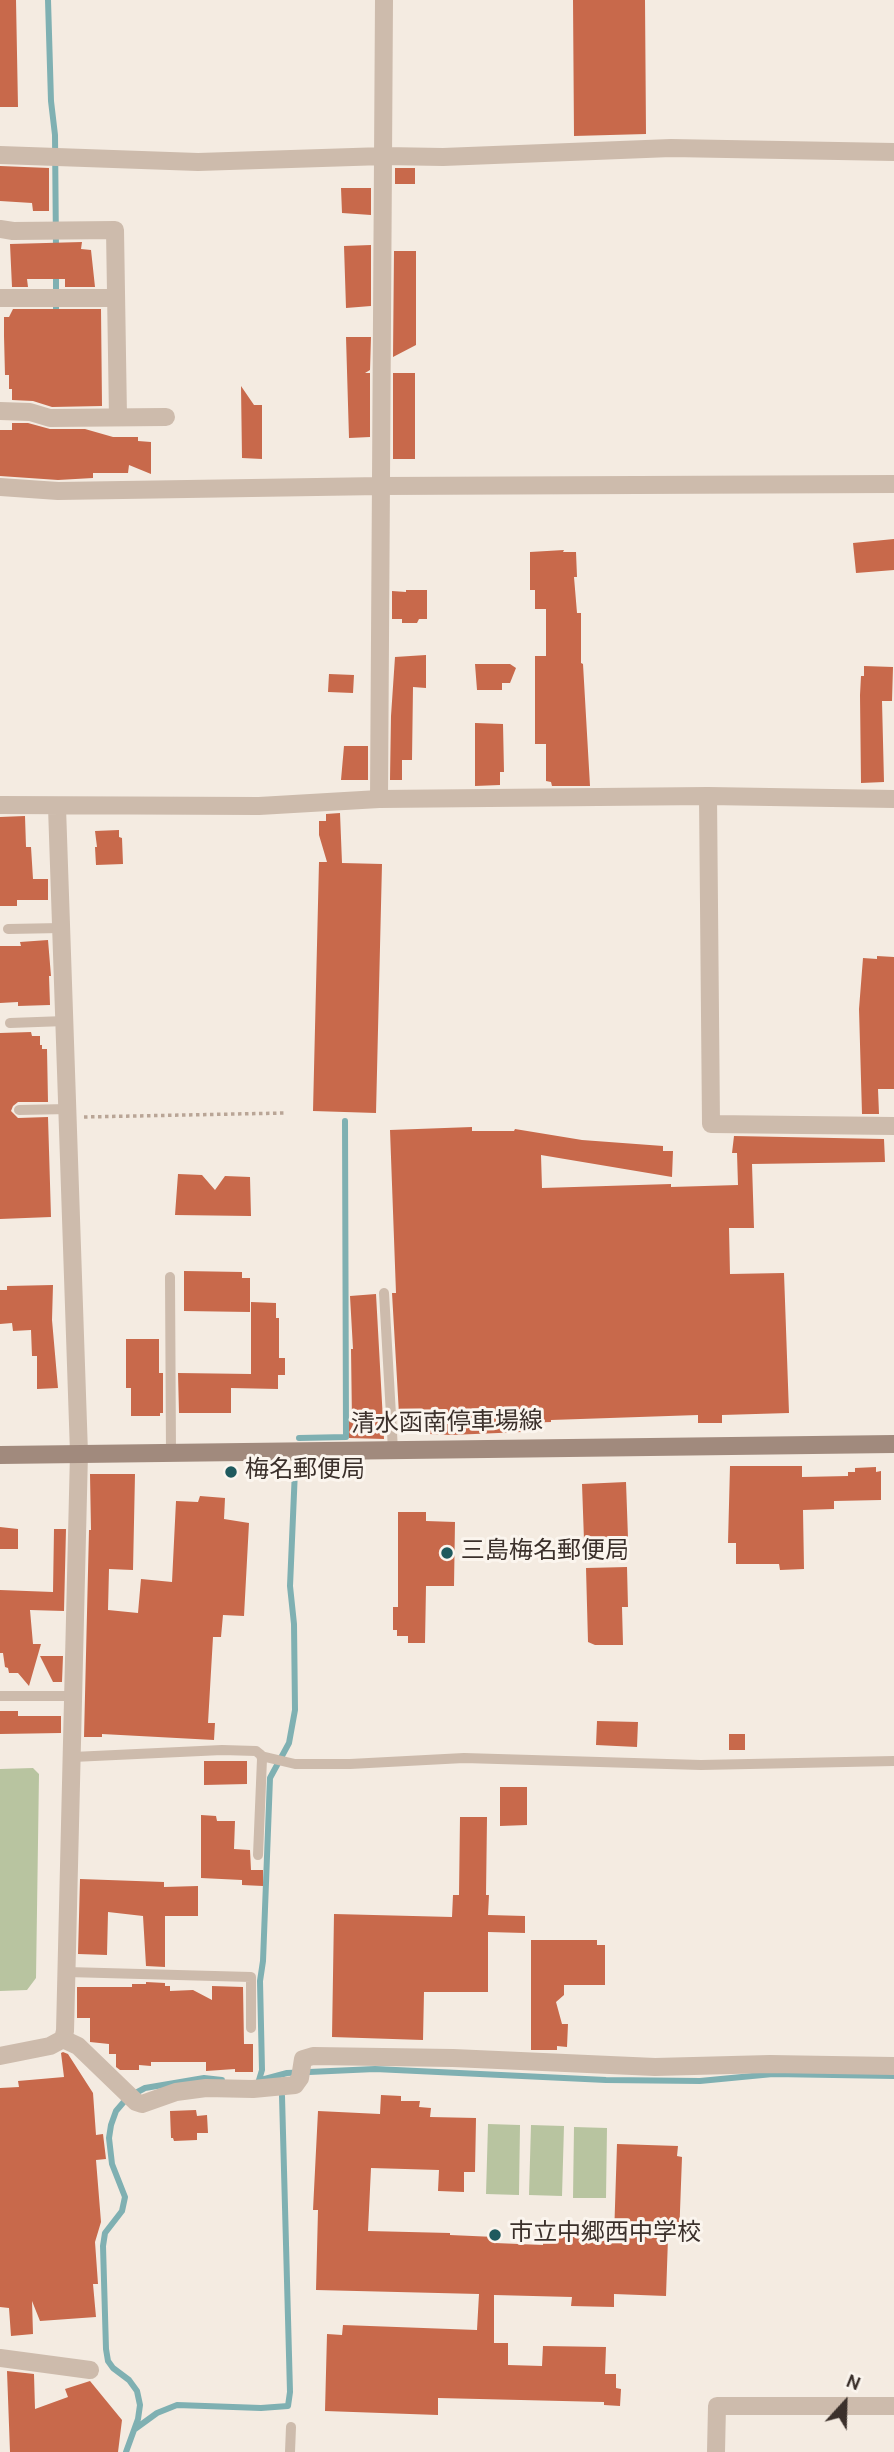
<!DOCTYPE html>
<html>
<head>
<meta charset="utf-8">
<style>
	body { margin:0 }
	#map { position:relative; width:894px; height:2452px; overflow:hidden; background:#f4ebe1; font-family:Overpass,sans-serif }
	canvas { display:block }
	.north { position:absolute; left:810px; top:2368px; width:70px; height:70px; -webkit-text-stroke:5px #fbf5ee; paint-order:stroke; rotate:22deg; font-size:19px; font-weight:700; line-height:28px; text-align:center; color:#3b302b }
	.north::after { content:''; display:block; margin:auto; width:24px; height:32px; background:#3b302b; clip-path:polygon(50% 0,100% 100%,50% 72%,0 100%) }
</style>
</head>
<body>
<div id="map">
<canvas width="894" height="2452"></canvas>
<div class="north">N</div>
</div>
<script>
const g = document.querySelector('canvas').getContext('2d');
g.lineJoin = 'round';
function fillPath(path, color) { g.fillStyle = color; g.fill(path, 'evenodd'); }
const poly = rows => new Path2D(rows.map(r => 'M' + r).join(''));
function strokePath(path, color, width, dash) { g.strokeStyle = color; g.lineWidth = width; g.lineCap = dash ? 'butt' : 'round'; g.setLineDash(dash || []); g.stroke(path); }
function drawText(font, color, halo, rows, align = 'center') {
  g.font = font + ' Overpass,"Noto Sans JP",sans-serif'; g.lineWidth = 6; g.setLineDash([]); g.textBaseline = 'middle'; g.strokeStyle = halo; g.fillStyle = color; for (const [text, x, y, turn = 0] of rows) {
    g.save(); g.translate(x, y); g.rotate((+turn || 0) * Math.PI / 180); g.textAlign = isNaN(turn) ? turn : align; if (halo) g.strokeText(text, 0, 0); g.fillText(text, 0, 0); g.restore();
  }
}
const green = poly([
	[33,1768,39,1774,36,1978,27,1990,0,1991,0,1769],
	[488,2124,520,2125,519,2195,486,2194],
	[531,2125,564,2126,562,2196,529,2195],
	[574,2127,607,2128,606,2198,573,2198]
]);
const stream = poly([
	[48,0,51,101,55,135,56,250],
	[56,271,56,316],
	[299,1438,346,1437,345,1121],
	[259,2080,262,2070,260,1981,263,1961,270,1778,289,1743,295,1710,294,1624,290,1586,295,1470],
	[261,2080,287,2073,375,2069,606,2080,700,2081,773,2074,894,2076],
	[135,2429,157,2413,177,2405,261,2408,288,2406,290,2392,282,2096],
	[126,2452,138,2419,140,2405,137,2391,129,2380,113,2368,108,2361,106,2349,103,2246,105,2233,122,2211,125,2197,112,2164,109,2138,111,2125,116,2111,128,2097,145,2088,204,2078,222,2080]
]);
const building = poly([
	[0,0,16,0,18,107,0,107],
	[573,0,645,0,646,134,574,136],
	[0,166,49,168,49,211,33,211,32,203,0,201],
	[395,168,415,168,415,184,395,184],
	[341,188,371,188,371,215,342,213],
	[82,242,81,249,91,250,95,287,65,287,65,279,27,279,28,287,12,287,10,244],
	[371,245,371,306,346,308,344,246],
	[394,251,416,251,416,345,393,357],
	[13,309,101,309,102,406,52,407,33,401,12,400,12,389,9,389,9,375,5,375,4,336,4,317,9,317],
	[346,337,371,337,370,370,365,373,370,373,370,437,349,438],
	[393,373,415,373,415,459,393,459],
	[241,386,254,405,262,405,262,459,242,458],
	[12,423,28,423,50,429,85,429,113,437,138,437,138,441,151,442,151,474,129,465,128,473,93,473,93,478,58,480,0,476,0,430,12,430],
	[894,539,894,570,856,573,853,543],
	[564,550,563,552,576,552,577,577,574,577,577,613,581,613,581,663,583,664,590,786,552,786,551,782,546,781,546,744,535,744,535,656,546,656,546,609,535,609,535,590,530,590,530,552],
	[406,590,427,590,427,619,419,619,417,623,402,623,402,619,392,619,392,591,406,592],
	[426,655,426,688,413,687,412,760,402,760,402,780,390,780,391,716,395,657],
	[475,664,510,664,516,668,510,683,502,683,502,690,477,690],
	[864,666,893,667,892,701,882,701,884,782,861,783,860,695,861,676,864,676],
	[329,674,354,675,353,693,328,692],
	[475,723,503,724,504,772,500,772,500,785,475,786],
	[344,746,368,746,368,780,341,780],
	[340,813,342,863,382,864,376,1113,313,1111,319,862,327,862,319,835,319,821,326,821,326,814],
	[25,816,26,847,31,847,33,879,48,879,48,900,17,900,17,906,0,906,0,817],
	[119,830,119,837,122,838,123,864,96,865,95,847,97,847,95,831],
	[48,940,51,976,49,976,50,1005,18,1006,18,1002,0,1003,0,946,21,946,20,942],
	[877,956,894,957,894,1089,878,1089,879,1114,862,1114,859,1009,863,958,877,959],
	[31,1032,32,1036,40,1036,40,1045,42,1045,42,1049,47,1049,48,1102,18,1102,13,1106,11,1111,18,1118,48,1117,51,1217,0,1219,0,1033],
	[472,1127,472,1131,514,1131,515,1129,582,1140,663,1146,663,1151,673,1151,672,1177,541,1155,542,1188,671,1184,671,1187,738,1185,737,1153,732,1153,734,1136,884,1139,885,1162,752,1164,754,1228,729,1228,730,1274,784,1273,789,1413,722,1415,722,1423,698,1423,698,1415,551,1420,551,1422,522,1423,522,1432,451,1435,429,1434,428,1413,399,1414,392,1293,396,1293,390,1130],
	[178,1174,202,1175,215,1190,225,1176,250,1177,251,1216,175,1215],
	[184,1271,242,1272,242,1278,250,1278,250,1312,184,1311],
	[53,1285,52,1320,58,1388,37,1389,37,1356,32,1356,31,1330,13,1331,12,1323,0,1324,0,1290,7,1290,7,1286],
	[376,1294,384,1439,349,1438,349,1421,352,1421,351,1349,353,1349,350,1296],
	[251,1302,276,1303,276,1318,279,1318,279,1358,285,1358,285,1375,278,1375,278,1389,231,1388,231,1413,179,1413,178,1373,251,1374],
	[126,1339,159,1339,159,1373,163,1373,163,1413,160,1413,160,1416,131,1416,131,1388,126,1388],
	[730,1466,802,1466,802,1477,848,1476,848,1472,855,1472,855,1468,876,1467,876,1472,881,1471,881,1500,834,1501,834,1509,803,1510,804,1569,780,1570,779,1564,736,1564,736,1543,728,1543],
	[90,1474,135,1474,133,1570,109,1569,108,1610,138,1613,141,1579,172,1582,176,1501,198,1502,200,1496,225,1498,224,1519,249,1523,244,1616,223,1615,221,1637,213,1637,208,1723,215,1723,214,1740,102,1734,102,1737,84,1737,89,1530,91,1530],
	[626,1482,628,1538,584,1540,582,1484],
	[398,1512,426,1512,426,1521,455,1522,454,1586,426,1586,425,1643,408,1643,408,1636,397,1636,397,1630,393,1630,393,1607,398,1607],
	[0,1527,18,1529,18,1549,0,1549],
	[54,1529,66,1529,64,1611,30,1610,33,1644,41,1644,29,1686,18,1673,9,1673,8,1668,5,1667,3,1653,0,1653,0,1590,53,1592],
	[627,1567,628,1607,622,1607,623,1645,595,1645,588,1642,586,1568],
	[40,1656,63,1656,62,1682,53,1682],
	[0,1711,18,1711,18,1716,61,1716,61,1733,0,1734],
	[597,1721,638,1722,637,1747,596,1745],
	[729,1734,745,1734,745,1750,729,1750],
	[204,1761,247,1761,247,1784,204,1785],
	[500,1787,527,1787,527,1825,500,1826],
	[201,1815,216,1816,217,1821,235,1821,234,1849,250,1850,251,1870,263,1870,263,1886,242,1885,242,1880,201,1878],
	[460,1817,487,1817,486,1895,489,1895,488,1915,525,1916,525,1933,488,1932,488,1992,424,1992,423,2040,332,2037,334,1914,452,1917,453,1895,459,1895],
	[80,1879,164,1882,164,1887,198,1886,198,1916,165,1916,165,1967,146,1966,143,1916,108,1912,107,1955,78,1954],
	[531,1940,597,1940,597,1945,605,1945,605,1985,564,1985,564,1995,556,2002,562,2024,568,2024,567,2047,557,2046,557,2050,531,2050],
	[146,1982,165,1983,165,1986,170,1986,170,1991,193,1990,212,2000,212,1986,243,1987,244,2044,253,2044,253,2072,235,2072,235,2069,206,2071,206,2062,151,2062,151,2066,139,2065,139,2070,120,2070,116,2067,116,2054,109,2054,109,2044,90,2042,90,2018,77,2018,77,1987,132,1987,132,1984,146,1984],
	[63,2052,68,2054,93,2093,96,2135,103,2134,106,2159,96,2160,101,2222,95,2242,98,2284,93,2284,96,2317,40,2321,32,2301,33,2334,11,2336,9,2308,0,2307,0,2088,19,2087,18,2081,64,2077,61,2053],
	[381,2095,401,2096,401,2101,420,2101,419,2107,431,2108,430,2117,476,2118,475,2172,464,2172,464,2192,438,2191,439,2170,371,2168,368,2231,450,2233,450,2235,495,2237,495,2243,543,2245,543,2236,614,2237,617,2144,678,2146,677,2156,682,2157,679,2238,668,2238,666,2296,614,2294,614,2307,571,2306,572,2297,494,2295,494,2343,508,2343,508,2365,542,2366,543,2346,606,2347,605,2374,616,2374,616,2388,621,2389,620,2406,604,2405,604,2402,438,2398,438,2415,325,2411,327,2334,342,2335,343,2325,477,2330,479,2294,316,2290,318,2210,313,2210,318,2111,380,2114],
	[196,2110,197,2116,207,2115,208,2133,197,2133,197,2140,174,2141,173,2138,171,2138,170,2111],
	[7,2371,34,2374,35,2409,68,2397,65,2389,90,2381,122,2420,118,2452,10,2452]
]);
const path = poly([
	[84,1117,285,1113]
]);
const service = poly([
	[8,929,61,928],
	[10,1023,65,1021],
	[19,1110,68,1109],
	[170,1277,171,1452],
	[384,1293,393,1450],
	[0,1696,75,1696],
	[261,1756,295,1764,350,1764,464,1758,701,1765,894,1761],
	[73,1757,222,1750,256,1751,261,1755,262,1759,258,1855],
	[67,1972,251,1977,251,2028],
	[290,2452,291,2427]
]);
const minor = poly([
	[0,155,198,162,384,156,443,157,671,148,894,152],
	[0,229,13,231,115,230,118,417],
	[0,298,116,298],
	[0,411,30,412,50,418,166,417],
	[0,487,58,491,381,486,894,484],
	[708,796,711,1124,894,1126],
	[379,799,384,0],
	[0,805,259,806,379,799,708,796,894,799],
	[63,2039,78,2046,136,2102,142,2104,176,2092,206,2088,253,2089,295,2085,300,2078,303,2059,313,2056,453,2058,655,2067,770,2064,894,2066],
	[0,2056,50,2046,63,2039,65,2031,79,1453,57,807],
	[0,2358,90,2370],
	[716,2452,717,2406,894,2406]
]);
const secondary = poly([
	[0,1455,894,1444]
]);
const markers = [
	[231,1472,7,"#1f5a5e"],
	[447,1553,7,"#1f5a5e"],
	[495,2235,7,"#1f5a5e"]
];
const streetNames = [
	["清水函南停車場線",447,1425,-1]
];
const poiNames = [
	["梅名郵便局",245,1472],
	["三島梅名郵便局",461,1553],
	["市立中郷西中学校",509,2235]
];
fillPath(green, '#b8c4a0');
strokePath(stream, '#7fb0b2', 6);
fillPath(building, '#c8694b');
strokePath(path, '#b9a596', 3.5, [3.5, 3.5]);
strokePath(service, '#cdbbac', 10);
strokePath(minor, '#cdbbac', 18);
strokePath(secondary, '#a18a7d', 18);
for (const [x, y, r, color] of markers) { const dot = new Path2D(); dot.arc(x, y, r, 0, 2 * Math.PI); g.fillStyle = color; g.fill(dot); strokePath(dot, '#fbf5ee', 2.5); }
drawText('24px', '#3b302b', '#fbf5ee', streetNames);
drawText('24px', '#3b302b', '#fbf5ee', poiNames, 'left');
</script>
</body>
</html>
